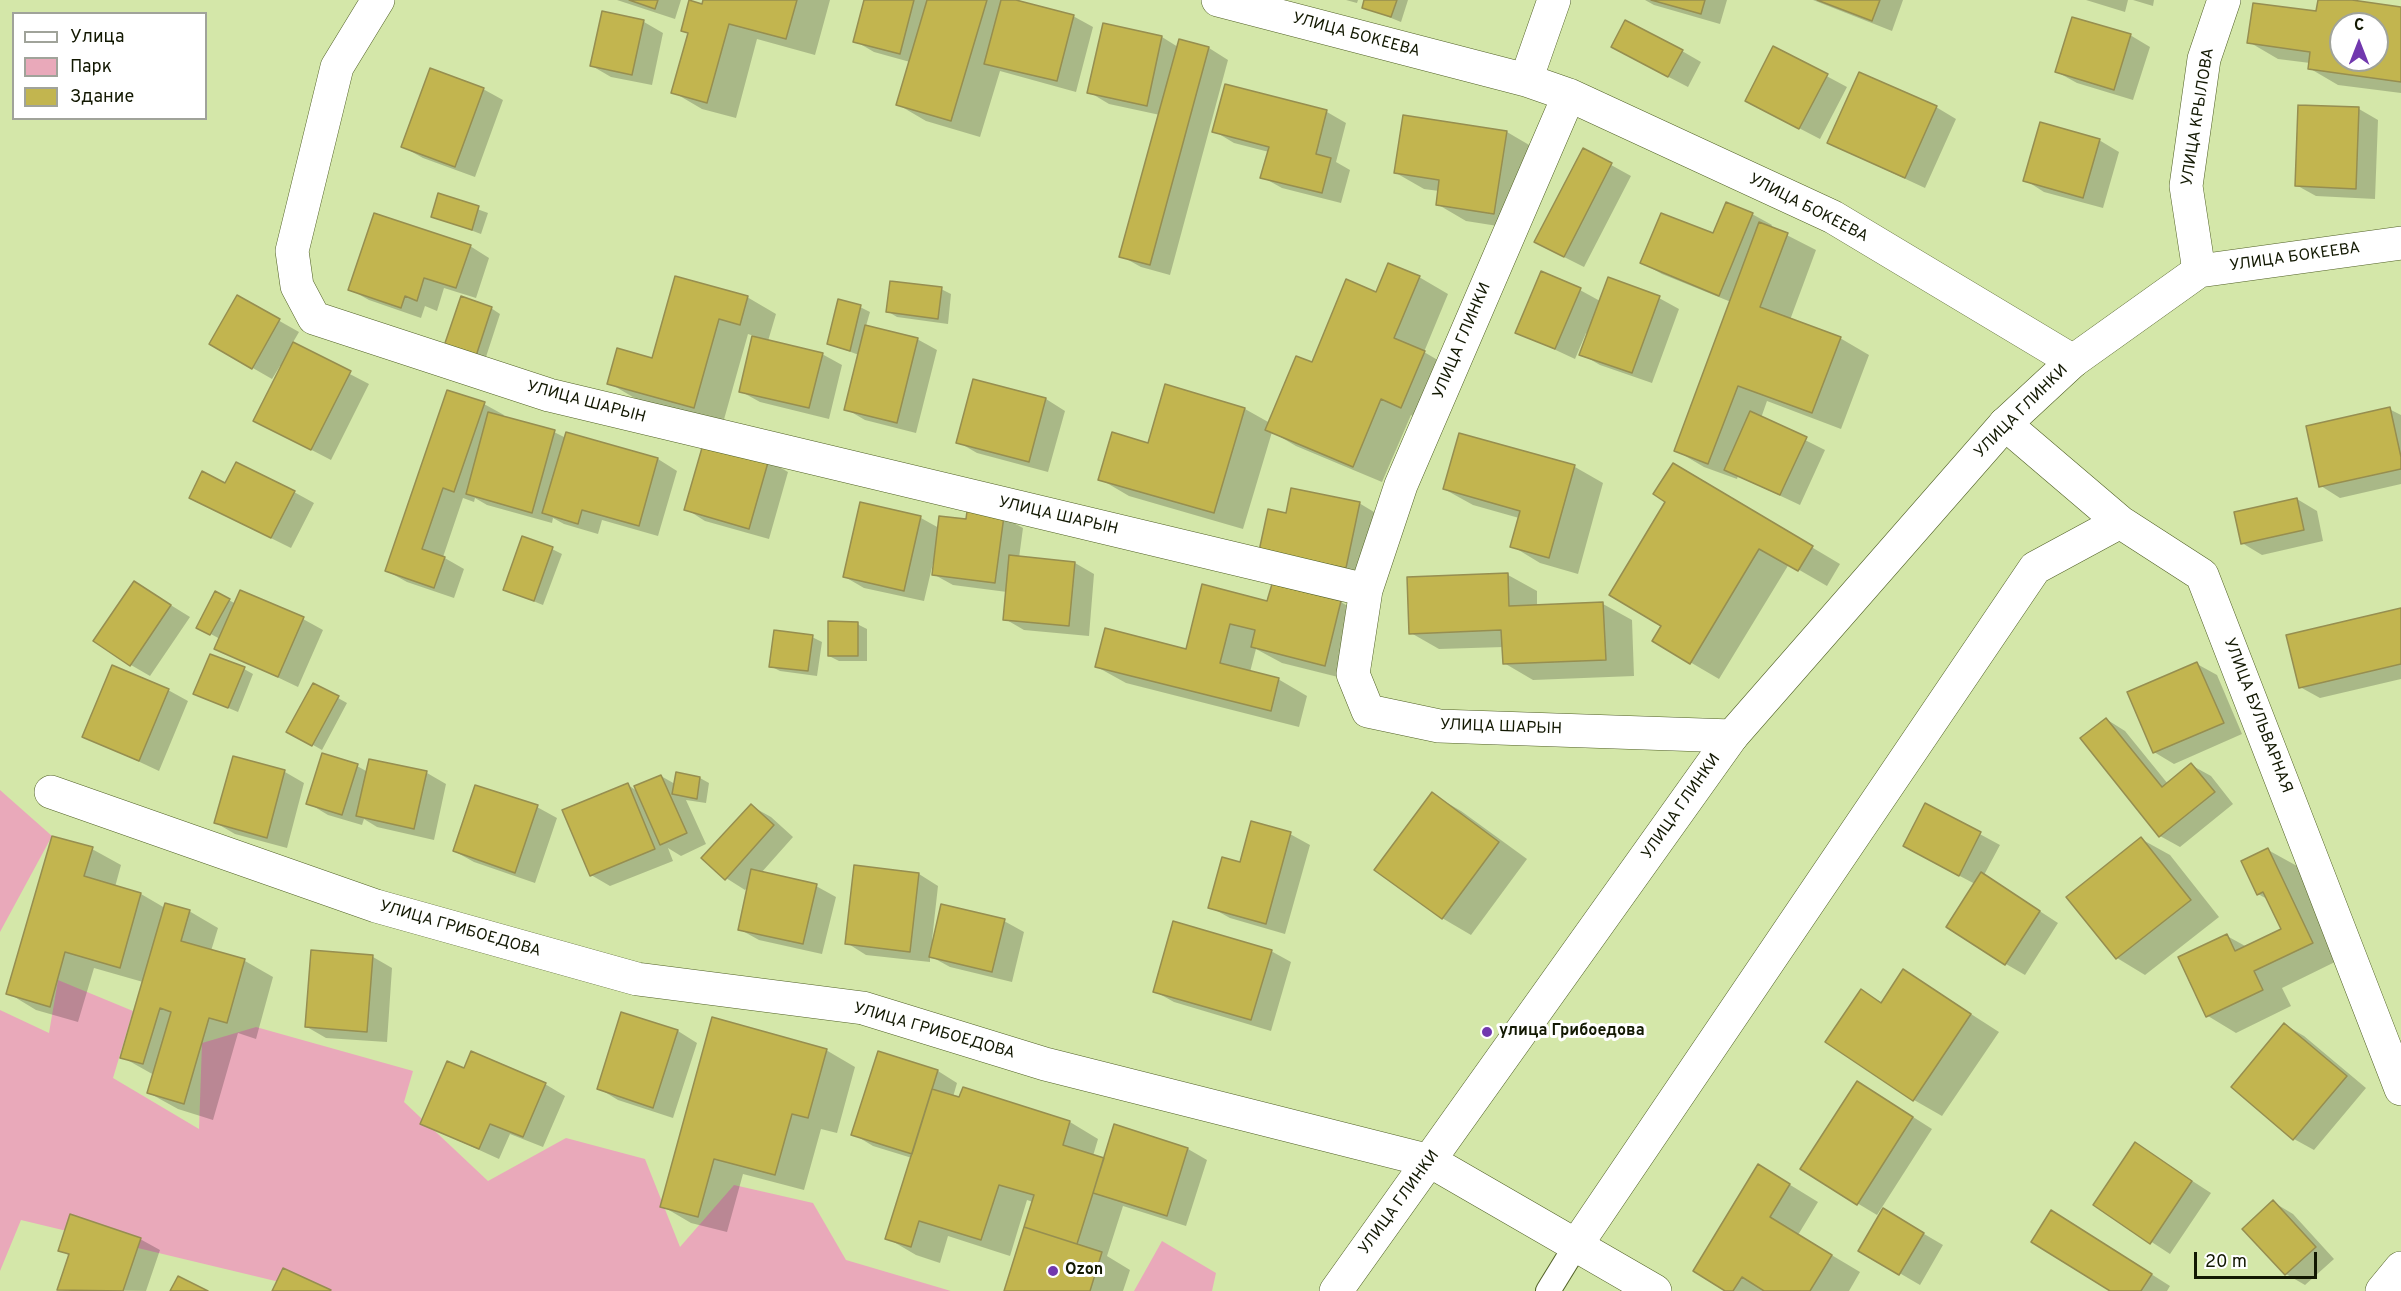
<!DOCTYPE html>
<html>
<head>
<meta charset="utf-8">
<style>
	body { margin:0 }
	#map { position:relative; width:2401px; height:1291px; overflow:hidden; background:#d4e7a9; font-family:Overpass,sans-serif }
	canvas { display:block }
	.legend { position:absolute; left:12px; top:12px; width:195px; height:108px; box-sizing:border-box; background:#fff; border:2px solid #a0a39a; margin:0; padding:8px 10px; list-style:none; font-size:18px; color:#121802 }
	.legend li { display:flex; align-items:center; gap:12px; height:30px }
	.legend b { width:30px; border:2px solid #a0a39a }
	.north { position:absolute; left:2329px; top:12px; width:60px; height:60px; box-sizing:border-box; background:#fff; border:2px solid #a0a39a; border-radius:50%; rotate:0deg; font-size:16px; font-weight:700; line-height:24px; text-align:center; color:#121802 }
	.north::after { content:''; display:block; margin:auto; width:21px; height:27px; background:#7138ae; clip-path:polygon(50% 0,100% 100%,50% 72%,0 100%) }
	.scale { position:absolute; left:2194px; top:1252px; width:123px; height:27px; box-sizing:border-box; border:3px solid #121802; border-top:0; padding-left:8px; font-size:18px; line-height:21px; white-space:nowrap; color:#121802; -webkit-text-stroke:4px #fff; paint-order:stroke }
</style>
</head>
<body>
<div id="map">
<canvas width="2401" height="1291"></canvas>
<ul class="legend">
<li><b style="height:8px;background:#fff"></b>Улица</li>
<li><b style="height:16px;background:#e9a9ba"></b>Парк</li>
<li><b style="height:16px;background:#c2b54f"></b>Здание</li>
</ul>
<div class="north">С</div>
<div class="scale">20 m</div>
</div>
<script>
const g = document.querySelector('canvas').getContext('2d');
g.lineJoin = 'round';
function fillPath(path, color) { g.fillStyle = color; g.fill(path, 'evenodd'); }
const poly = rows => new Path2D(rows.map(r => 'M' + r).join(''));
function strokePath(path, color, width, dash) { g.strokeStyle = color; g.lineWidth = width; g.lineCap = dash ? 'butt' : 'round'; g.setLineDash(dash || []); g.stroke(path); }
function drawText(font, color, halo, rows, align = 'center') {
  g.font = font + ' Overpass,sans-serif'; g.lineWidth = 6; g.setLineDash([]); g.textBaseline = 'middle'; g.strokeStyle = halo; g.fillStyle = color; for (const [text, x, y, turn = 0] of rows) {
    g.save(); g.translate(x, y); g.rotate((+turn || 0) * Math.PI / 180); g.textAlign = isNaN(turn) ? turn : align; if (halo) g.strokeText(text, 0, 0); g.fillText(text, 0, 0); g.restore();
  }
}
const green = poly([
	[0,790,52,836,0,932],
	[58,980,133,1011,113,1078,199,1129,202,1043,256,1027,413,1071,404,1102,488,1181,566,1138,645,1159,680,1247,734,1185,813,1203,846,1260,951,1291,317,1291,21,1220,0,1271,0,1010,49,1033],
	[1162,1241,1216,1273,1212,1291,1134,1291]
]);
const shadow = poly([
	[617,0,681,0,675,19],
	[705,0,830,0,815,55,757,39,736,118,702,109,673,92],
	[866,0,1010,0,1073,16,1093,27,1076,92,1000,71,980,137,926,121,897,104,910,62,874,52,855,41],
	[1346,0,1358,0,1357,3],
	[1366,0,1408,0,1401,22,1364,7],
	[1645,0,1727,0,1720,24,1654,5],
	[1813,0,1903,0,1892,31],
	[2086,0,2128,0,2125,12],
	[2133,0,2154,0,2153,6],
	[2320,0,2341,0,2401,8,2401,93,2338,85,2309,68,2310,63,2278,59,2249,42,2318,13],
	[2341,24,2377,24,2377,60,2341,60],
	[603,13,644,22,663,33,652,85,611,77,592,66],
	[2130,35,2150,47,2133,100,2077,83,2057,72],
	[1162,37,1178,47,1180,41,1209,48,1228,60,1170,275,1141,267,1121,256,1160,115,1109,104,1089,92],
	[1774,48,1847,87,1820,139,1766,111],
	[1682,51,1701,62,1688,87,1632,58],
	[1226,86,1327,112,1346,123,1336,162,1350,170,1341,203,1282,188,1262,177,1269,152,1234,143,1214,131],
	[483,89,503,100,475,177,423,158,403,147],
	[1936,107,1956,119,1925,188,1828,143],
	[2359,109,2378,120,2375,199,2316,196,2296,185],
	[1404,117,1507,132,1536,149,1523,230,1466,221,1437,204,1439,191,1424,189,1396,173],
	[2099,140,2119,152,2103,208,2044,192,2025,180],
	[1584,150,1631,176,1584,267,1556,253],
	[439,195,488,213,481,234,433,216],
	[1752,214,1772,225,1771,227,1816,250,1790,320,1840,338,1869,355,1841,429,1767,401,1761,418,1825,450,1800,505,1738,476,1737,479,1704,467,1675,450,1731,302,1662,274,1642,263,1714,235],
	[470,246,489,258,476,298,444,288,437,311,425,306,421,318,369,300,349,289],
	[1419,277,1448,294,1424,352,1453,369,1430,423,1411,415,1382,482,1296,446,1272,432,1243,529,1129,496,1100,479,1149,445,1166,386,1245,409,1270,423,1312,364,1377,294],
	[941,289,951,294,948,324,897,317,887,311],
	[1580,290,1600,301,1659,298,1679,309,1652,383,1600,365,1581,354,1588,334,1586,333,1575,359,1517,332],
	[237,297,299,332,292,344,369,384,331,460,275,431,282,367,280,366,272,379,211,344],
	[747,297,776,314,768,341,822,354,842,365,829,419,760,402,740,391,754,336,748,334,723,423,638,400,609,383,653,359],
	[860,307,870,312,866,326,917,339,937,350,916,433,865,420,846,409,859,355,829,344],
	[491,308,500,314,485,360,456,351],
	[974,381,1046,399,1065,411,1048,472,977,453,958,442],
	[484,404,504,415,502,418,554,432,566,438,567,434,658,459,677,471,658,536,602,520,598,534,564,524,553,518,552,523,487,505,475,498,474,502,463,498,443,557,464,569,454,598,407,582,387,571],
	[2389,409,2401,415,2401,484,2340,498,2321,486],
	[1460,435,1575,467,1603,483,1578,574,1540,563,1512,546,1519,518,1473,505,1444,489],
	[769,461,788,472,769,539,705,521,686,509],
	[1702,482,1840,564,1827,586,1789,564,1719,679,1654,641,1664,626],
	[226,485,294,492,314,503,291,548,210,508],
	[2297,499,2317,511,2323,541,2262,555,2242,543],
	[1359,503,1379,515,1366,578,1281,561,1287,515],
	[861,504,921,518,939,528,968,521,1003,517,1023,528,1019,558,1075,563,1094,574,1089,636,1024,630,1005,619,1007,592,953,585,933,574,935,563,933,563,924,601,864,588,845,577],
	[552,549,562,554,543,605,505,590],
	[1508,575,1537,591,1537,606,1603,604,1632,620,1634,676,1533,680,1504,663,1504,647,1439,649,1411,633],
	[135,583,190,617,150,676,131,665],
	[1203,586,1268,603,1341,602,1369,619,1354,681,1282,663,1256,649,1250,672,1278,679,1307,696,1299,727,1126,683,1097,667,1187,651],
	[216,593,236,604,303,619,323,630,298,687,216,648,220,639,198,627],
	[2401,609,2401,679,2320,698,2300,687],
	[857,624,867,629,867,661,839,661,829,656],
	[812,637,822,642,817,676,780,671,770,666],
	[2197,664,2217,675,2242,734,2174,764,2154,752],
	[244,669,253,674,238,712,195,694],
	[168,690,188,701,159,771,84,736],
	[338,698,347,703,322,750,288,731],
	[2106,719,2125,731,2168,784,2191,765,2211,776,2233,804,2180,847,2160,836],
	[234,758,285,772,304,783,287,848,235,834,216,823],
	[370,760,427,773,446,784,434,840,377,827,364,819,362,825,328,815,308,803,357,766,368,772],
	[677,774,700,778,709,783,706,803,686,800,706,844,681,856,668,848,673,861,610,886,591,875,628,785,637,791,661,776,675,784],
	[1432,794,1461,811,1527,859,1471,935,1442,918],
	[1926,805,2000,845,1984,875,2058,923,2025,975,2006,964,1975,884,1924,857],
	[751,806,771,817,793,837,761,873,816,886,836,897,822,954,759,940,739,929,749,886,745,890,726,878],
	[537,807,557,818,535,883,474,862,454,851],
	[1290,834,1310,845,1285,934,1230,918,1210,907,1241,864],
	[2141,839,2170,855,2219,917,2145,975,2117,958],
	[92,849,121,865,115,887,141,894,165,908,189,911,218,928,211,951,245,961,273,977,256,1039,238,1033,213,1120,178,1109,149,1093,154,1075,122,1057,143,982,94,968,78,1022,36,1010,8,993],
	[2268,850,2297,866,2341,959,2282,988,2291,1006,2236,1033,2208,1016,2227,936,2247,947,2283,930,2269,900,2258,894],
	[919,874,938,886,932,940,1004,921,1024,932,1012,982,950,967,930,956,930,962,866,955,847,943],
	[1271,951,1291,962,1271,1031,1174,1002,1154,991],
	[373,957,392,968,387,1042,326,1038,307,1027],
	[1904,971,1999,1032,1942,1116,1914,1100,1861,991,1883,1003],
	[622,1014,678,1031,697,1043,673,1118,618,1100,598,1088],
	[2285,1025,2304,1036,2366,1088,2314,1150,2294,1139,2233,1087],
	[826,1050,855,1067,837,1133,821,1129,804,1190,743,1174,727,1232,691,1223,662,1206],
	[879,1053,938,1071,957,1083,953,1097,960,1099,964,1089,1070,1122,1098,1139,1093,1156,1105,1160,1188,1149,1207,1160,1186,1226,1123,1206,1107,1256,1130,1270,1123,1291,1005,1291,1033,1202,1027,1200,1010,1256,948,1236,940,1263,916,1255,887,1238,912,1158,873,1146,853,1134],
	[464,1070,545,1084,565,1096,543,1147,510,1134,499,1159,422,1124],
	[1877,1094,1932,1129,1877,1215,1857,1203],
	[2135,1144,2211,1193,2170,1254,2095,1205],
	[1787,1183,1818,1202,1798,1235,1860,1272,1849,1291,1728,1291],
	[2273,1202,2293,1214,2334,1259,2305,1285,2286,1274],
	[1883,1210,1943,1245,1920,1285,1860,1250],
	[2071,1223,2170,1286,2167,1291,2113,1291],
	[140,1239,160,1250,146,1291,58,1290,70,1256,60,1250]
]);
const building = poly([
	[629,0,658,0,655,9,629,0],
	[689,0,702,4,703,0,797,0,786,39,729,24,707,103,671,93,688,33,681,31,689,0],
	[864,0,914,0,900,54,853,42,864,0],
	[927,0,987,0,951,121,896,105,927,0],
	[1001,0,1016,0,1074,15,1057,81,984,64,1001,0],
	[1364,0,1397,0,1391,17,1362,8,1364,0],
	[1651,0,1705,0,1701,14,1651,0],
	[1817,0,1880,0,1872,21,1817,0],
	[2318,0,2352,0,2401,7,2401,82,2308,69,2310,52,2247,43,2253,3,2316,11,2318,0],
	[2341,24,2377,24,2377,60,2341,60,2341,24],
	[602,11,644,20,632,75,590,66,602,11],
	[2072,17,2131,34,2114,90,2055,72,2072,17],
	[1625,20,1683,50,1668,77,1611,47,1625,20],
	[1103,23,1162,36,1147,106,1087,93,1103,23],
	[1179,39,1209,47,1150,265,1119,257,1179,39],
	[1773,46,1828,74,1799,129,1745,101,1773,46],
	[430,68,484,88,455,167,401,147,430,68],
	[1859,72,1937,106,1905,178,1827,143,1859,72],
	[1225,84,1327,110,1316,154,1331,158,1322,193,1260,178,1269,147,1212,132,1225,84],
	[2298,105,2359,107,2356,189,2295,186,2298,105],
	[1403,115,1507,131,1494,214,1436,205,1439,180,1394,173,1403,115],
	[2040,122,2100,139,2083,198,2023,181,2040,122],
	[1583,148,1612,163,1564,257,1534,242,1583,148],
	[438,193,479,206,472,230,431,217,438,193],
	[1726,202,1753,213,1719,296,1640,263,1661,213,1713,233,1726,202],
	[374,213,471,245,456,288,424,278,417,301,405,296,401,308,348,290,374,213],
	[1759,222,1788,233,1760,307,1841,337,1812,413,1738,386,1708,464,1674,451,1759,222],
	[1388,263,1420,276,1394,338,1425,351,1401,408,1381,399,1353,467,1265,430,1296,356,1312,362,1346,279,1376,292,1388,263],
	[1541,271,1581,288,1555,349,1515,333,1541,271],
	[675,276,748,296,740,325,719,319,694,408,607,384,617,348,652,358,675,276],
	[1608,277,1660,296,1632,373,1579,355,1608,277],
	[890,281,942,287,938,319,886,312,890,281],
	[237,295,280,319,252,369,209,344,237,295],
	[461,296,492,307,476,356,444,346,461,296],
	[838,299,861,305,850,351,827,344,838,299],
	[865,325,918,338,897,423,844,410,865,325],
	[752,336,823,353,809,408,739,392,752,336],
	[293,342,351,371,311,450,253,421,293,342],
	[973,379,1046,398,1029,462,956,443,973,379],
	[1165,384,1245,408,1214,513,1098,480,1112,432,1148,443,1165,384],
	[447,390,485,402,454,492,443,488,422,549,445,557,434,588,385,571,447,390],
	[2390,407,2401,457,2401,469,2319,487,2306,426,2390,407],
	[1750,411,1807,437,1780,495,1724,470,1750,411],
	[488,412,555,430,532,513,466,494,488,412],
	[566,432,658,458,639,526,582,510,578,524,542,513,566,432],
	[1459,433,1575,465,1549,558,1510,547,1520,511,1443,489,1459,433],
	[704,441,769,459,749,529,684,510,704,441],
	[236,462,295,491,271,538,189,498,202,471,225,483,236,462],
	[1673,463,1813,546,1798,571,1759,549,1690,664,1652,641,1661,626,1609,595,1665,502,1653,494,1673,463],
	[1291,488,1360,502,1346,568,1259,551,1268,509,1286,513,1291,488],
	[2297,498,2304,530,2241,544,2234,512,2297,498],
	[860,502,921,516,904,591,843,577,860,502],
	[967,511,1004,516,995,583,932,575,939,516,966,519,967,511],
	[522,536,553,547,534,601,503,590,522,536],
	[1009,555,1075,562,1069,626,1003,620,1009,555],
	[1508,573,1509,606,1603,602,1606,660,1503,664,1501,630,1409,634,1407,577,1508,573],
	[134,581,171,605,130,666,93,641,134,581],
	[1202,584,1267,601,1272,584,1341,601,1325,666,1251,647,1255,630,1230,624,1220,663,1279,678,1271,711,1095,667,1105,628,1186,649,1202,584],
	[240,590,304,617,278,677,214,649,240,590],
	[215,591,230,599,210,635,196,628,215,591],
	[2401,608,2401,664,2299,688,2286,635,2401,608],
	[828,621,858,622,858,656,828,656,828,621],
	[774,630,813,635,808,671,769,667,774,630],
	[210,654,245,667,228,708,193,694,210,654],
	[2197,662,2224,723,2153,753,2127,692,2197,662],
	[112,665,169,689,139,761,82,737,112,665],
	[313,683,339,696,312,746,286,732,313,683],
	[2106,718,2162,787,2191,763,2215,792,2159,837,2080,738,2106,718],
	[322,753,358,764,342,815,306,804,322,753],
	[233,756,285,770,267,838,214,823,233,756],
	[369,759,427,771,414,829,356,816,369,759],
	[676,772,700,777,697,799,672,794,676,772],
	[661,775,687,833,660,845,634,786,661,775],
	[628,783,655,849,590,876,562,810,628,783],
	[475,785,538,805,515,873,453,851,475,785],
	[1432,792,1499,842,1442,919,1374,870,1432,792],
	[1925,803,1981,832,1959,876,1903,846,1925,803],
	[751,804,774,825,725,880,701,858,751,804],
	[1251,821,1291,832,1266,924,1208,908,1222,857,1240,862,1251,821],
	[52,836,93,847,84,876,141,893,120,968,65,952,50,1007,6,994,52,836],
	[2141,837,2191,900,2116,959,2066,897,2141,837],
	[2268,848,2313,943,2254,971,2263,990,2206,1017,2178,957,2227,934,2235,951,2281,929,2263,892,2257,895,2241,861,2268,848],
	[854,865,919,873,910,952,845,944,854,865],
	[751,869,817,884,803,944,738,930,751,869],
	[1981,872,2040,911,2005,965,1946,927,1981,872],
	[165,903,190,910,181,941,245,959,227,1023,209,1018,184,1104,147,1093,171,1012,160,1008,143,1064,120,1058,165,903],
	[941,904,1005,919,992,972,929,957,941,904],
	[1173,921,1272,950,1251,1020,1153,992,1173,921],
	[311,950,373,955,367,1032,305,1027,311,950],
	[1903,969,1971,1014,1913,1101,1825,1042,1861,989,1881,1003,1903,969],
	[621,1012,678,1030,653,1108,597,1089,621,1012],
	[712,1017,827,1049,808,1118,792,1114,775,1175,714,1159,698,1217,660,1207,712,1017],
	[2284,1023,2347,1076,2293,1140,2231,1087,2284,1023],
	[471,1051,546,1083,523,1137,490,1124,479,1149,420,1124,447,1061,464,1068,471,1051],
	[878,1051,938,1070,912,1154,851,1135,878,1051],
	[1857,1081,1913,1117,1857,1205,1800,1169,1857,1081],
	[963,1087,1070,1121,1063,1145,1104,1158,1077,1244,1024,1227,1034,1195,999,1185,981,1240,919,1221,911,1247,885,1239,932,1089,959,1097,963,1087],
	[1114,1124,1188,1148,1167,1216,1093,1193,1114,1124],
	[2135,1142,2192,1181,2150,1244,2093,1205,2135,1142],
	[1758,1164,1790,1184,1770,1217,1832,1255,1810,1291,1764,1291,1742,1277,1733,1291,1725,1291,1693,1271,1758,1164],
	[2273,1200,2316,1247,2285,1275,2242,1229,2273,1200],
	[1883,1208,1924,1233,1899,1275,1858,1251,1883,1208],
	[2051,1210,2152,1274,2141,1291,2110,1291,2031,1242,2051,1210],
	[70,1214,141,1238,123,1291,57,1290,69,1254,58,1251,70,1214],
	[1024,1227,1102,1252,1090,1291,1004,1291,1024,1227],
	[283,1268,331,1290,330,1291,272,1291,283,1268],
	[178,1276,208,1291,170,1291,178,1276]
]);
const service = poly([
	[1548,1291,1577,1244]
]);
const minor = poly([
	[378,0,337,67,292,251,297,286,314,318,549,395,1366,590],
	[1218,0,1526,80,1569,95,1833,217,2073,361],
	[1526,80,1554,0],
	[1569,95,1401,485,1366,590,1353,674,1368,711,1439,726,1732,736],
	[2199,271,2186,186,2204,59,2224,0],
	[2005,424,2120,522,2202,575,2401,1089],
	[51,792,376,906,637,979,863,1008,1045,1064,1430,1161,1655,1291],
	[1577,1244,2035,568,2120,522],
	[2382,1291,2401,1268]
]);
const secondary = poly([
	[1336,1291,1732,736,2005,424,2073,361,2199,271,2401,243]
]);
const markers = [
	[1487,1032,6,"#7138ae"],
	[1053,1271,6,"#7138ae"]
];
const streetNames = [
	["УЛИЦА БОКЕЕВА",1356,36,15],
	["УЛИЦА КРЫЛОВА",2199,117,-81],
	["УЛИЦА БОКЕЕВА",1808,209,27],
	["УЛИЦА БОКЕЕВА",2295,258,-8],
	["УЛИЦА ГЛИНКИ",1463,341,-67],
	["УЛИЦА ШАРЫН",586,403,15],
	["УЛИЦА ГЛИНКИ",2022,412,-45],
	["УЛИЦА ШАРЫН",1058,517,13],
	["УЛИЦА БУЛЬВАРНАЯ",2257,716,69],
	["УЛИЦА ШАРЫН",1501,728,2],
	["УЛИЦА ГЛИНКИ",1682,807,-55],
	["УЛИЦА ГРИБОЕДОВА",460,930,16],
	["УЛИЦА ГРИБОЕДОВА",934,1032,16],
	["УЛИЦА ГЛИНКИ",1400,1203,-54]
];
const poiNames = [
	["улица Грибоедова",1499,1032],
	["Ozon",1065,1271]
];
fillPath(green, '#e9a9ba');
fillPath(shadow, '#0003');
fillPath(building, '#c2b54f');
strokePath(building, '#968e50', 1.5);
strokePath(service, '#516026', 26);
strokePath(minor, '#516026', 34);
strokePath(secondary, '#516026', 34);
strokePath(service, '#fff', 24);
strokePath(minor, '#fff', 33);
strokePath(secondary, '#fff', 33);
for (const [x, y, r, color] of markers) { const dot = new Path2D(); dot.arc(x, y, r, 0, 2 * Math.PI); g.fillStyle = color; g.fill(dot); strokePath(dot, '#fff', 2); }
drawText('16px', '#121802', '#fff', streetNames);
drawText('bold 16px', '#121802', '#fff', poiNames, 'left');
</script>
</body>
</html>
